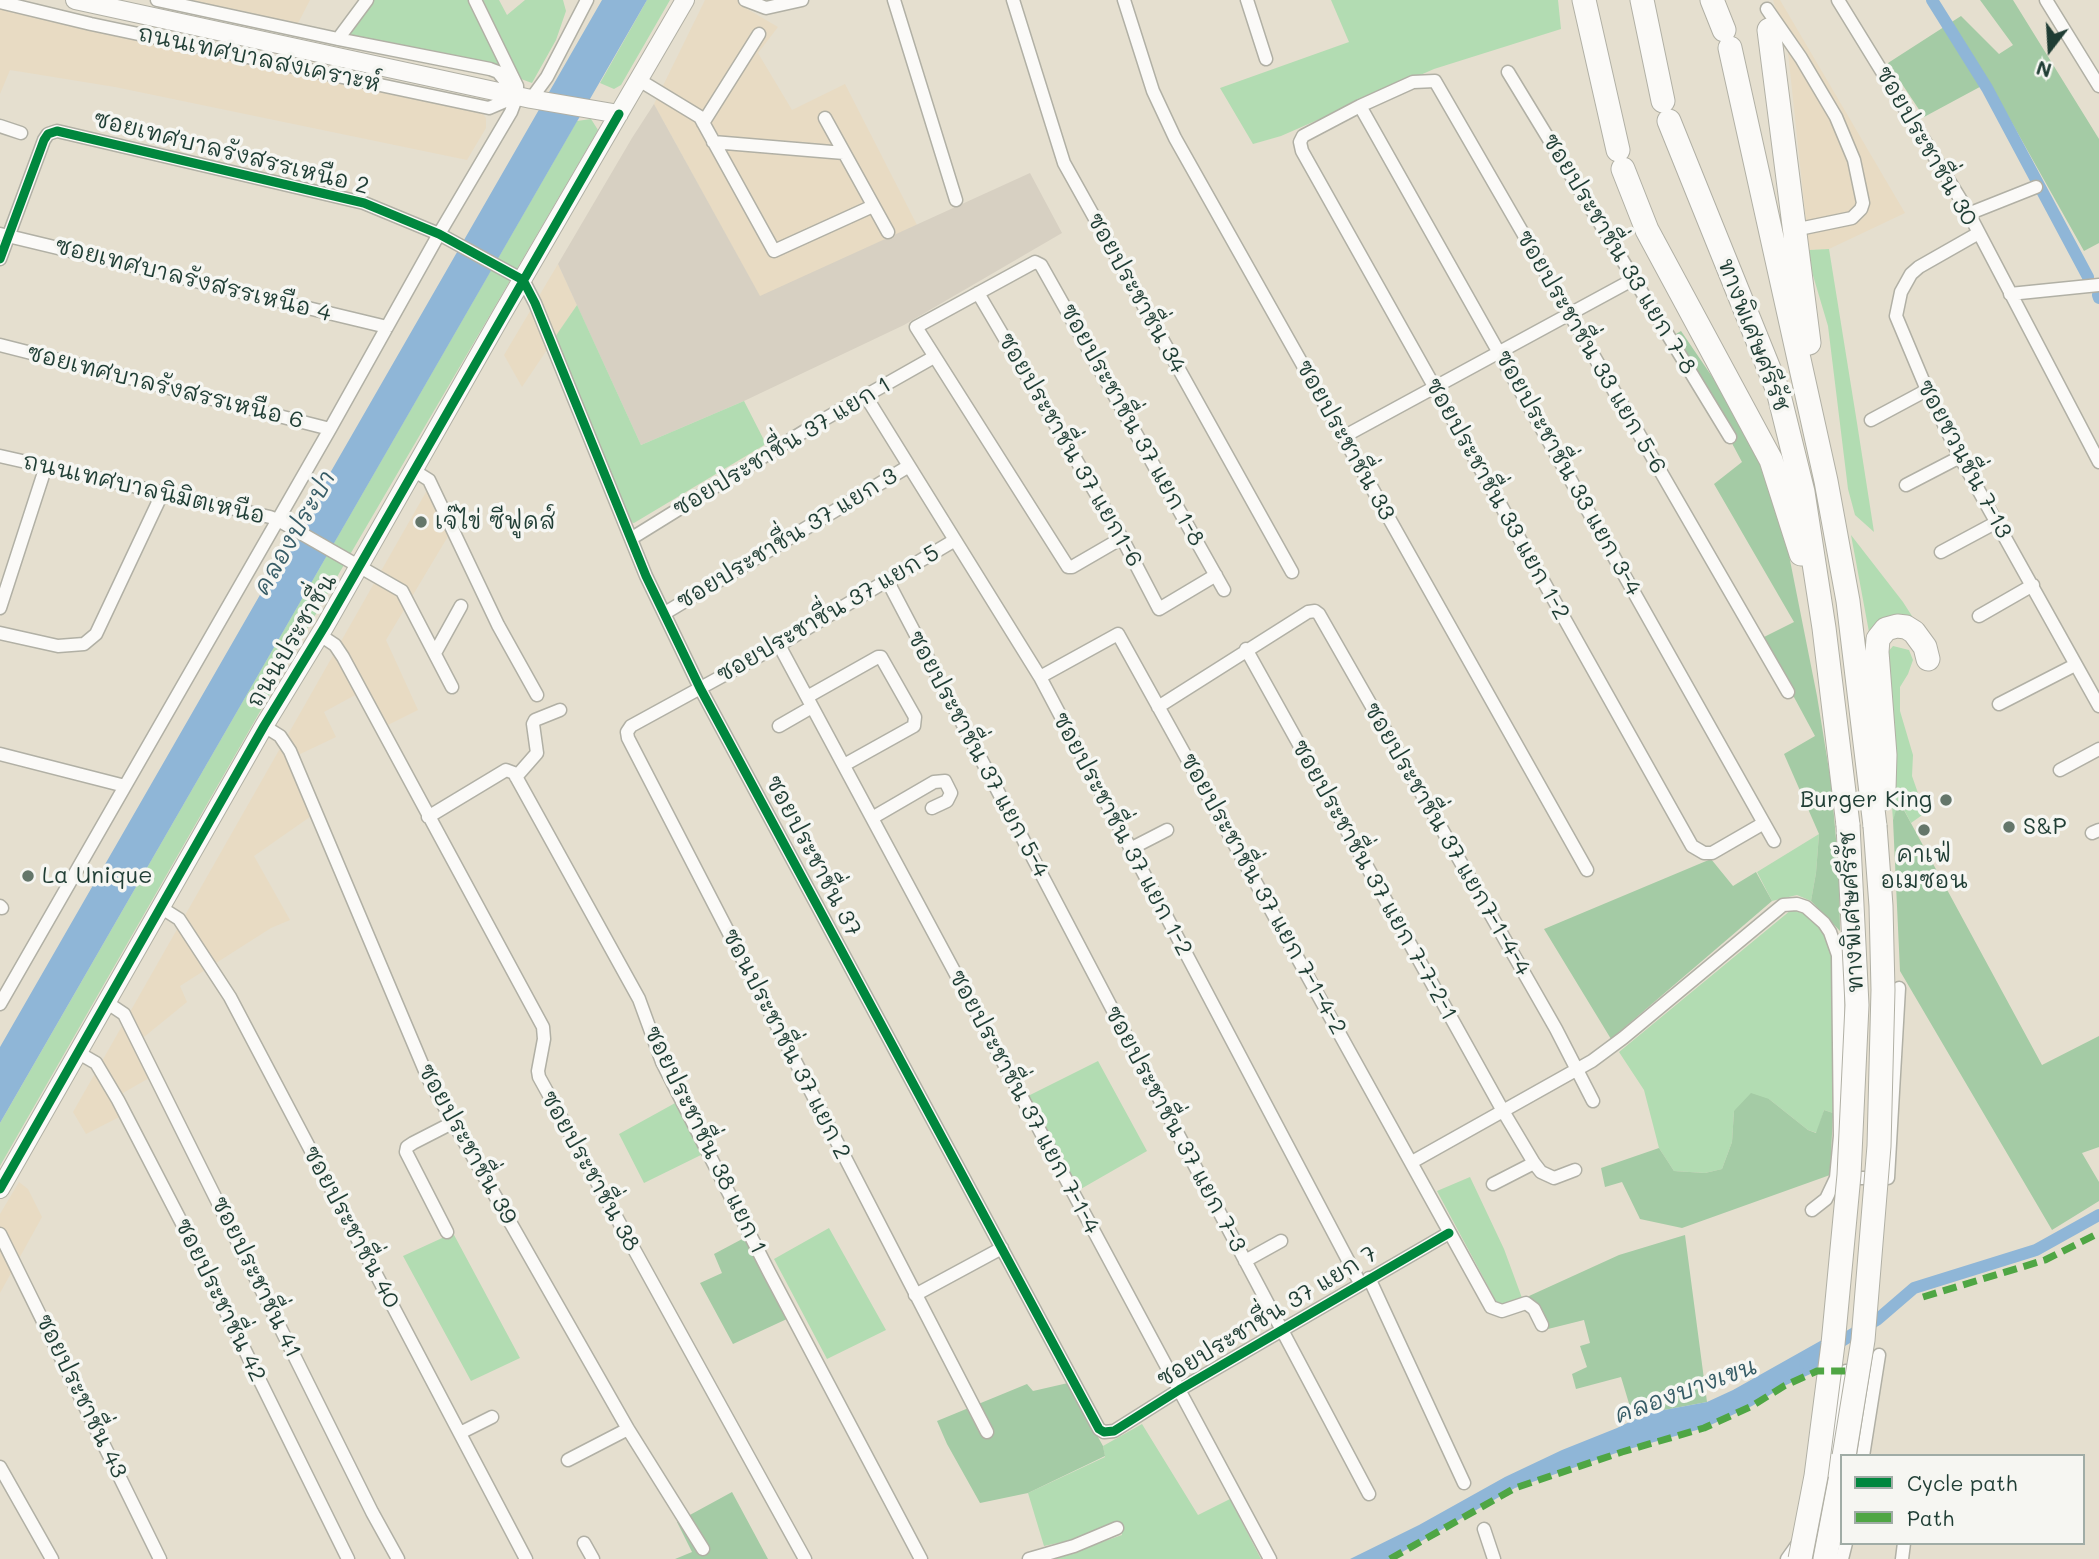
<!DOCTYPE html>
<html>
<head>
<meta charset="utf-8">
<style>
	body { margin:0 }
	#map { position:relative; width:2099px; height:1559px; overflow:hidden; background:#e5dfcf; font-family:Mali,sans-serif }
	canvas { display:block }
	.legend { position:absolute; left:1840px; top:1454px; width:245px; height:91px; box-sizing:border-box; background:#f6f6f2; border:2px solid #a0aca6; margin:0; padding:9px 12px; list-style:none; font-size:21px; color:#1f3d34 }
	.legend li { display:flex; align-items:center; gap:14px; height:35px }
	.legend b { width:35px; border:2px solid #a0aca6 }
	.north { position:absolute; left:2015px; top:14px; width:70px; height:70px; -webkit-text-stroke:5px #f6f6f2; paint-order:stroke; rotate:197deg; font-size:19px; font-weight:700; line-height:28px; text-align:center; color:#1f3d34 }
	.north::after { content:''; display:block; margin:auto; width:24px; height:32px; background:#1f3d34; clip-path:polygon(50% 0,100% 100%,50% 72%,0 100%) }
</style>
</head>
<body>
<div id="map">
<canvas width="2099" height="1559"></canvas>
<ul class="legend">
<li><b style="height:9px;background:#00873e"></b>Cycle path</li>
<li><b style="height:9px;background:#4fa644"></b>Path</li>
</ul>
<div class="north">N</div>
</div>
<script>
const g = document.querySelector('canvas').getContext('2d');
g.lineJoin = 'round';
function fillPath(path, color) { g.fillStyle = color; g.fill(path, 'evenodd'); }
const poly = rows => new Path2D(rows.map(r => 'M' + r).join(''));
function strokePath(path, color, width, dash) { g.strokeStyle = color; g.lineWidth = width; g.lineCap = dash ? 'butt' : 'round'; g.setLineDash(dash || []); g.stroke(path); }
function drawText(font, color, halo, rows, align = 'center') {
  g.font = font + ' Mali,"Playpen Sans Thai",sans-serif'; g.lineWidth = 7; g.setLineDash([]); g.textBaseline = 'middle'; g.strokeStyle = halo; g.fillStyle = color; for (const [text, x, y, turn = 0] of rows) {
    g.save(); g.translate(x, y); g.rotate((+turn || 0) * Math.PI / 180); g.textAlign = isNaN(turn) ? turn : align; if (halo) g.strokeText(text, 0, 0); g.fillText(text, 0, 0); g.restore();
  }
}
const built = poly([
	[172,0,310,0,295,29],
	[705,0,745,0,742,6,778,27,758,53,792,110,845,84,917,225,760,297,654,104],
	[1773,0,1780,0,1905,213,1829,249,1809,250,1788,52],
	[0,9,482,113,486,118,486,128,467,160,115,87,10,70,0,94],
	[558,264,577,305,522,387,504,355],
	[434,478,450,533,386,640,418,710,376,731,357,694,324,712,336,737,296,756,317,812,254,856,290,920,271,928,180,986,187,1002,144,1037,149,1078,123,1093,129,1112,86,1134,73,1112],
	[19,1182,28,1189,42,1217,0,1293,0,1214]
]);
const industrial = poly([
	[654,104,760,296,1030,173,1062,233,904,325,744,401,641,445,558,264,632,138]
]);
const green = poly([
	[372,0,470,0,503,66,349,36],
	[483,0,499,0,507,15,525,0,563,0,566,11,556,40,532,83,521,79],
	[647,0,670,0,621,85,614,89,600,83],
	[1331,0,1558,0,1561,29,1434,69,1281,136,1253,144,1220,88,1349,42],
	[591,119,598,130,341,570,0,1166,0,1123,577,121],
	[1829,249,1857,423,1874,532,1855,515,1848,489,1828,326,1812,272,1809,250],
	[577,305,641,445,744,401,766,444,634,523,630,522,555,337],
	[1851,535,1903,602,1919,627,1876,624,1869,632],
	[1893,646,1909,650,1913,660,1908,674,1900,687,1900,711,1913,755,1912,776,1925,813,1911,823,1900,802,1893,820,1881,660],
	[1819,834,1816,873,1811,901,1797,895,1772,901,1757,872],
	[1791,910,1806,914,1822,930,1830,944,1833,955,1833,1113,1824,1110,1817,1133,1808,1130,1769,1099,1734,1111,1732,1142,1722,1169,1705,1173,1674,1171,1659,1148,1644,1090,1619,1052],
	[1098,1061,1147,1151,1079,1190,1028,1096],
	[677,1102,703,1154,644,1183,619,1134],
	[1470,1177,1504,1249,1522,1298,1498,1305,1437,1191],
	[829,1228,886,1330,827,1359,774,1259],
	[453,1233,520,1358,471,1381,403,1256],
	[1142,1424,1198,1515,1230,1499,1261,1559,1053,1559,1122,1535,1118,1522,1067,1541,1044,1546,1028,1493,1105,1457,1103,1446]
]);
const forest = poly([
	[1980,0,2013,0,2099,139,2099,243,2084,251,1989,82,1924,117,1888,63,1961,16,1999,54,2013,45],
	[1681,331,1741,419,1769,476,1781,515,1817,696,1831,782,1839,873,1840,931,1811,901,1816,873,1819,834,1784,754,1815,736,1762,638,1794,622,1714,484,1742,462,1674,335],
	[1899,801,2042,1065,2099,1036,2099,1147,2082,1153,2099,1182,2099,1201,2052,1230,1900,971,1893,820],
	[1711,859,1733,886,1756,872,1772,901,1611,1039,1544,929],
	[1751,1093,1769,1099,1808,1130,1816,1133,1824,1110,1833,1113,1830,1175,1682,1228,1640,1219,1622,1182,1605,1187,1601,1168,1659,1148,1674,1171,1705,1173,1722,1169,1732,1142,1734,1111],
	[1685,1235,1707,1402,1648,1413,1634,1420,1621,1377,1576,1389,1572,1374,1587,1367,1580,1346,1590,1343,1584,1320,1548,1329,1529,1296,1619,1255],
	[746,1237,789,1318,733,1344,700,1283,722,1273,714,1254],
	[1068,1383,1103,1446,1105,1456,1028,1493,980,1503,947,1444,937,1421,1027,1384,1033,1391],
	[732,1492,768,1559,675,1559,692,1552,677,1522]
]);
const water = poly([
	[602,0,647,0,0,1123,0,1047],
	[1822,1340,1817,1371,1784,1386,1752,1406,1704,1428,1622,1451,1515,1488,1390,1559,1350,1559,1419,1525,1505,1477,1562,1450,1617,1428,1648,1413,1707,1402,1733,1390]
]);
const canal = poly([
	[1932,0,1987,88,2088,277],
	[2098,295,2099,298],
	[1805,1363,1878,1319,1914,1288,2036,1250,2099,1215]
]);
const street = poly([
	[157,0,338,39,490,69,498,72,515,93],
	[745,0,766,8,802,0],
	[894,0,956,200],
	[1013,0,1064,163,1292,572],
	[1124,0,1153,91,1175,138,1587,870],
	[1247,0,1266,59],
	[1838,0,1967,210,2099,462],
	[2046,0,2099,86],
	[0,2,91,24,489,108,517,96],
	[1767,9,1801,58,1836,117,1854,160,1863,203,1861,209,1852,218,1794,230],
	[338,39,367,0],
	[1508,72,1730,437],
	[639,80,700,117,774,251,873,206],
	[531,99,547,77,587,0],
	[1360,106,1774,841],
	[825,118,888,232],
	[703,123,759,34],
	[0,126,21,133],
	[713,142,844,153],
	[1968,214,2036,187],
	[0,234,387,327],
	[1977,234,1919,267,1911,274,1901,292,1896,316,1927,390,1960,457,2099,706],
	[0,259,44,140,48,134,57,131,364,203,439,234,523,280,535,303,646,576,700,688,1099,1429,1104,1432,1114,1431,1179,1390,1449,1233],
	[978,293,1122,538,1159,609,1216,575],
	[2010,294,2099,285],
	[0,345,330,429],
	[865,395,1040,677,1360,1283],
	[1871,420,1927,390],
	[1343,437,1634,279],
	[0,456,270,517,278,520,402,591,452,687],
	[413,470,429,480,498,625,537,695],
	[1906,485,1960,457],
	[632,538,821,421,934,357],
	[1122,538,1072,567,1068,567,916,327,1035,262,1041,265,1224,590],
	[955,540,779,645,631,726,627,732,628,738,987,1432],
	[1941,552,1997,522],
	[887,580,1171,1121,1369,1494],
	[0,608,46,466],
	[665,613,909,466],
	[1979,616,2033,585],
	[0,633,58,646,84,644,96,634,162,494],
	[320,635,335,645,343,657,543,1027,544,1039,538,1071,539,1077,805,1559],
	[779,645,1270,1559],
	[1246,649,1503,1111,1534,1163,1541,1172,1554,1178,1575,1170],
	[435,653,461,606],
	[1040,677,1118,634,1491,1307,1502,1311,1526,1303,1534,1309,1542,1325],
	[807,697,878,657,881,657,915,717,914,726,844,765],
	[1999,704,2075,665],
	[1158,707,1308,612,1315,611,1319,614,1556,1029,1593,1101],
	[264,726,280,736,290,751,428,1078,628,1429,703,1549],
	[779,726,812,707],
	[0,754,125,786],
	[2060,770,2099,749],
	[516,777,537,753,533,724,535,720,560,710],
	[428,817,506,770,514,773,639,999,662,1062,769,1272,921,1559],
	[872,818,934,782,945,781,951,793,947,801,932,808],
	[1764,823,1712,853,1704,853,1692,846,1302,151,1300,142,1303,136,1360,106,1413,82,1435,81,1788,692],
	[2092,833,2099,830],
	[1130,849,1167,830],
	[0,906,2,908],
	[160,907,179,919,230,997,526,1559],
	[106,1002,124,1014,372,1512,398,1559],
	[0,1004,330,429,439,234,511,112,517,96,517,86,475,0],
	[77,1052,96,1063,118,1100,188,1235,348,1559],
	[1412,1162,1592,1061,1623,1038,1783,905,1797,904,1806,907,1824,923,1830,932,1838,955,1840,1136,1836,1178,1826,1199,1812,1210],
	[1844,1178,1888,1178,1899,988],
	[1493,1184,1534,1163],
	[447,1232,406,1152,407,1147,413,1143,454,1122],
	[0,1234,160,1559],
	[1245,1261,1281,1241],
	[1369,1278,1464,1483],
	[915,1295,1002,1248],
	[460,1433,492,1417],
	[1863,1456,1879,1355],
	[568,1460,628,1429],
	[0,1467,52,1559],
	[1827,1471,1846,1371],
	[1484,1529,1494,1559],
	[584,1543,593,1559],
	[1029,1559,1074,1546,1117,1528],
	[1787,1559,1799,1542],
	[1842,1559,1846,1543],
	[1902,1559,1904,1543]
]);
const secondary = poly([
	[75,0,531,99,619,114],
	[0,1189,264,726,325,626,501,316,685,0]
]);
const highway = poly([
	[1584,0,1618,150],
	[1642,0,1663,101],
	[1712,0,1724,30],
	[1769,30,1809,343],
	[1730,48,1826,481,1848,601,1875,826],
	[1669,121,1778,391,1803,492,1824,628,1848,825],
	[1623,169,1647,230,1771,460,1801,554],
	[1880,800,1884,789,1885,755,1877,652,1878,639,1886,629,1897,626,1906,627,1914,632,1925,647,1928,659],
	[1825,1559,1842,1470]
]);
const highwayBridge = poly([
	[1844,1456,1863,1340,1879,1146,1883,990,1881,906,1875,826],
	[1800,1559,1816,1476,1833,1344,1849,1175,1857,1005,1848,825]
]);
const quiet = poly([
	[1923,1297,2045,1260,2099,1233],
	[1390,1559,1515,1488,1622,1452,1704,1428,1752,1406,1784,1386,1817,1371,1846,1371]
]);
const cycleway = poly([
	[0,259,44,140,48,134,57,131,364,203,439,234,523,280,535,303,646,576,700,688,1099,1429,1104,1432,1114,1431,1179,1390,1449,1233],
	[0,1189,264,726,325,626,619,114]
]);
const markers = [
	[421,522,7,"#64766a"],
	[1946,800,7,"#64766a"],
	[2009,827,7,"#64766a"],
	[1924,830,7,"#64766a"],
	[28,876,7,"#64766a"]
];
const streetNames = [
	["ถนนเทศบาลสงเคราะห์",259,59,12],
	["ซอยประชาชื่น 30",1926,146,60],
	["ซอยเทศบาลรังสรรเหนือ 2",231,153,14],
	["ซอยประชาชื่น 33 แยก 7-8",1619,254,59],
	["ซอยเทศบาลรังสรรเหนือ 4",193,280,14],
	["ซอยประชาชื่น 34",1136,293,61],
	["ทางพิเศษศรีรัช",1753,335,69],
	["ซอยประชาชื่น 33 แยก 5-6",1591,352,60],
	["ซอยเทศบาลรังสรรเหนือ 6",165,387,14],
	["ซอยประชาชื่น 37 แยก 1-8",1132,425,61],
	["ซอยประชาชื่น 33",1345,440,61],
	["ซอยประชาชื่น 37 แยก 1",782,447,-31],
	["ซอยประชาชื่น 37 แยก1-6",1070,450,60],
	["ซอยชวนชื่น 7-13",1964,459,62],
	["ซอยประชาชื่น 33 แยก 3-4",1568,473,61],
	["ถนนเทศบาลนิมิตเหนือ",144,489,13],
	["ซอยประชาชื่น 33 แยก 1-2",1497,499,61],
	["ซอยประชาชื่น 37 แยก 3",787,539,-31],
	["ซอยประชาชื่น 37 แยก 5",828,614,-30],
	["ถนนประชาชื่น",292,641,-59],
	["ซอยประชาชื่น 37 แยก 5-4",978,754,62],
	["ซอยประชาชื่น 37 แยก 1-2",1122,834,62],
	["ซอยประชาชื่น 37 แยก7-1-4-4",1447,839,60],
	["ซอยประชาชื่น 37",813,856,62],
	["ซอยประชาชื่น 37 แยก 7-7-2-1",1374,880,61],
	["ซอยประชาชื่น 37 แยก 7-1-4-2",1263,894,61],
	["ทางพิเศษศรีรัช",1852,912,-93],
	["ซอนประชาชื่น 37 แยก 2",786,1044,63],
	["ซอยประชาชื่น 37 แยก 7-1-4",1024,1102,62],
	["ซอยประชาชื่น 37 แยก 7-3",1175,1129,62],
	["ซอยประชาชื่น 38 แยก 1",705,1140,64],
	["ซอยประชาชื่น 39",467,1144,61],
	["ซอยประชาชื่น 38",590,1171,61],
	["ซอยประชาชื่น 40",351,1227,62],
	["ซอยประชาชื่น 41",256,1277,64],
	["ซอยประชาชื่น 42",220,1300,64],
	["ซอยประชาชื่น 37 แยก 7",1267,1317,-31],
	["ซอยประชาชื่น 43",81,1396,64]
];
const poiNames = [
	["เจ๊ไข่ ซีฟูดส์",435,522],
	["Burger King",1932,800,"right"],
	["S&P",2023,827],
	["คาเฟ่",1924,855,"center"],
	["อเมซอน",1924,881,"center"],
	["La Unique",42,876]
];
const waterNames = [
	["คลองประปา",295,533,-60],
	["คลองบางเขน",1686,1391,-20]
];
fillPath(built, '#e8dbc3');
fillPath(industrial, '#d7d0c2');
fillPath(green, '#b2dcb2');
fillPath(forest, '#a4cba5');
fillPath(water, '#8fb6d7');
strokePath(canal, '#8fb6d7', 12);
strokePath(street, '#b1b0a5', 15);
strokePath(secondary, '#b1b0a5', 20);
strokePath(highway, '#b1b0a5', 25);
strokePath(street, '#fbfaf8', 12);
strokePath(secondary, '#fbfaf8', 18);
strokePath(highway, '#fbfaf8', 23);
strokePath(highwayBridge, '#b1b0a5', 25, []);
strokePath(highwayBridge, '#fbfaf8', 23);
strokePath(quiet, '#4fa644', 7, [14, 7]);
strokePath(cycleway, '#00873e', 9);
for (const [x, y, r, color] of markers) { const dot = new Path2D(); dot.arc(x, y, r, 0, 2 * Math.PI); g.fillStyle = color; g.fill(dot); strokePath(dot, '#f6f6f2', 2.5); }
drawText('23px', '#1f3d34', '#f6f6f2', streetNames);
drawText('23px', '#1f3d34', '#f6f6f2', poiNames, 'left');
drawText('italic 24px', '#365c66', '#f6f6f2', waterNames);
</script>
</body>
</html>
